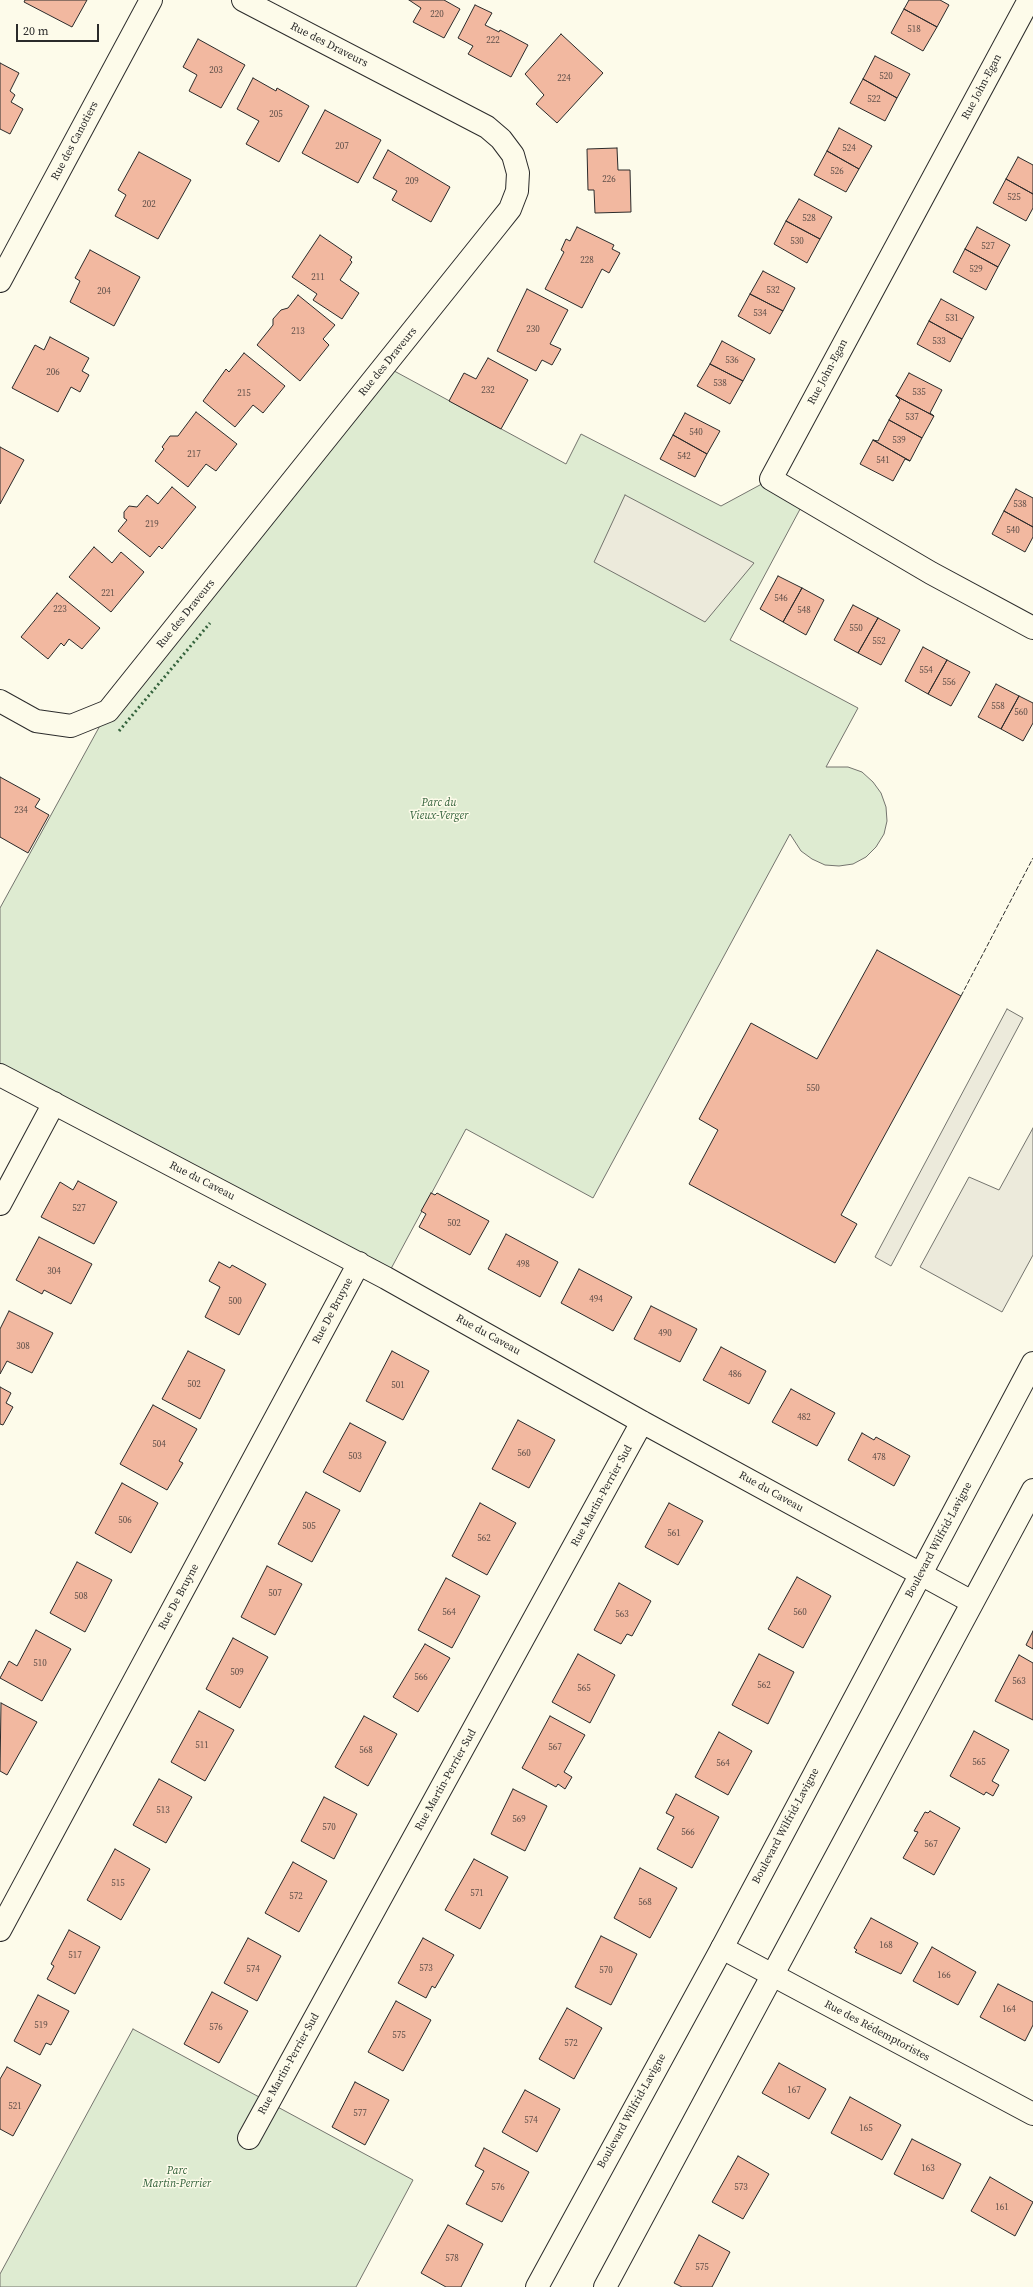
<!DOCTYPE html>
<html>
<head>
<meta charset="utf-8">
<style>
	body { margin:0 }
	#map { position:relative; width:1033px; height:2287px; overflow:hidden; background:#fdfbea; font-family:"Source Serif 4",serif }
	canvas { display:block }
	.scale { position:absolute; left:16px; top:24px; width:83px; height:18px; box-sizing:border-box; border:2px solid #2b2b2b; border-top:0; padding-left:5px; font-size:12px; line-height:14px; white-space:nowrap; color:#2b2b2b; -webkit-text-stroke:3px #fdfbea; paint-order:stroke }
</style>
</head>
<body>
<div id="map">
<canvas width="1033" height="2287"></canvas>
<div class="scale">20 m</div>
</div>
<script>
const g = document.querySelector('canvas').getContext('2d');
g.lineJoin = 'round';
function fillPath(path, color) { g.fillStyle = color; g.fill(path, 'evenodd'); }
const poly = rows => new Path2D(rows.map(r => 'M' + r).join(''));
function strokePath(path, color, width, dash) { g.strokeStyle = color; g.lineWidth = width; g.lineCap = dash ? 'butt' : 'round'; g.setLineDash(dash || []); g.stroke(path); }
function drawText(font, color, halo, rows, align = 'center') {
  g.font = font + ' "Source Serif 4",serif'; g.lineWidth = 3; g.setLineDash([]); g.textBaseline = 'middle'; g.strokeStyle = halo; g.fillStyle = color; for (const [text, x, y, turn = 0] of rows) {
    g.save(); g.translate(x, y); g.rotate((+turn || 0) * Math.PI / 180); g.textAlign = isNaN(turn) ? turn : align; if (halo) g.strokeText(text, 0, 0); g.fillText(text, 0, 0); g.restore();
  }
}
const green = poly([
	[385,366,566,464,581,434,721,506,771,479,806,498,730,640,858,708,826,767,848,767,862,772,873,782,881,793,886,807,887,821,884,834,876,847,866,857,853,864,839,866,825,865,812,859,801,851,790,834,593,1198,466,1129,386,1278,0,1075,0,908,108,711,385,366],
	[133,2029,413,2180,356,2287,0,2287,0,2274,133,2029]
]);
const parking = poly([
	[625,495,754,563,705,622,594,562,625,495],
	[1007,1009,1023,1018,891,1266,875,1257,1007,1009],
	[1033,1128,1033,1255,1002,1312,920,1267,969,1177,999,1190,1033,1128]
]);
const building = poly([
	[25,0,87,0,72,27,24,2,25,0],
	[409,0,444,0,460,9,444,38,413,22,421,8,409,0],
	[909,0,940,0,949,5,937,27,904,9,909,0],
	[475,5,492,13,485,25,499,32,500,30,528,45,511,77,468,54,473,46,458,38,475,5],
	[904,9,937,27,923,51,891,33,904,9],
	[561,34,603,73,557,123,536,104,544,95,525,74,561,34],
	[198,39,245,65,221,108,189,91,197,75,183,67,198,39],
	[875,56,910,74,897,98,863,79,875,56],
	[0,63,19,73,10,91,15,95,11,102,23,109,10,134,0,129,0,63],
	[253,78,276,91,277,88,309,106,279,162,246,144,259,121,237,109,253,78],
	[863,79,897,98,885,121,850,103,863,79],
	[325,110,381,140,358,183,302,153,325,110],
	[839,128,872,146,859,169,827,151,839,128],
	[617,148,618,170,630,170,631,212,595,213,594,190,588,190,587,149,617,148],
	[388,150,450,187,431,222,392,200,397,191,373,178,388,150],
	[827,151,859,169,846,192,814,175,827,151],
	[139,152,191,180,158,239,115,216,126,195,118,190,139,152],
	[1018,157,1033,165,1033,194,1006,179,1018,157],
	[1006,179,1033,194,1033,208,1026,221,993,203,1006,179],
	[799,199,832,217,820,239,786,221,799,199],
	[786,221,820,239,807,263,774,244,786,221],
	[577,227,614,245,612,249,620,253,609,273,602,269,582,308,545,289,564,252,561,250,566,239,570,241,577,227],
	[977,227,1010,245,998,267,965,249,977,227],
	[320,235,352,257,350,260,352,262,340,280,359,293,342,319,313,300,317,294,292,277,320,235],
	[965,249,998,267,986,290,953,272,965,249],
	[90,250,140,277,114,326,70,302,80,281,75,278,90,250],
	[763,271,795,288,783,311,750,294,763,271],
	[527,289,568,310,550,344,561,349,552,365,542,360,536,371,497,351,527,289],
	[750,294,783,311,770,334,738,316,750,294],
	[298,295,335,325,323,339,329,345,300,381,257,345,273,325,273,319,281,310,288,308,298,295],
	[941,299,974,317,962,339,929,321,941,299],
	[929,321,962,339,950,362,917,344,929,321],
	[50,337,89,358,82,371,89,375,80,392,71,387,58,412,12,388,35,345,44,350,50,337],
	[722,341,755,359,743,381,710,364,722,341],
	[244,353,285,386,263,413,253,405,235,427,203,401,226,369,229,372,244,353],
	[488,358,528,380,501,429,449,401,464,373,476,379,488,358],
	[710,364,743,381,730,404,697,386,710,364],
	[909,373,942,390,930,413,934,416,896,396,909,373],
	[896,396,934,416,922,438,889,420,900,400,896,396],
	[196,412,237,444,216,471,206,464,188,487,155,461,164,449,162,447,170,436,178,436,196,412],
	[685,413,720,431,707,454,673,435,685,413],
	[889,420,922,438,910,461,873,440,878,441,889,420],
	[673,435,707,454,695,477,660,459,673,435],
	[873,440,910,461,905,459,893,481,860,464,873,440],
	[0,447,24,460,0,504,0,447],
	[172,487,196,507,162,549,159,546,150,557,118,531,127,520,124,518,124,512,129,506,137,507,147,495,158,504,172,487],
	[1016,489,1033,498,1033,527,1004,511,1016,489],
	[1004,511,1033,527,1033,537,1025,552,992,534,1004,511],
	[94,547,112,563,121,552,144,572,111,612,69,577,94,547],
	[778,576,802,588,783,622,760,609,778,576],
	[802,588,824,600,806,635,783,622,802,588],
	[57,593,100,628,82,649,69,639,64,646,61,643,48,659,21,637,57,593],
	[853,605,878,618,858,653,834,640,853,605],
	[878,618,900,630,881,665,858,653,878,618],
	[923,647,947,660,928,694,905,681,923,647],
	[947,660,970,672,951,706,928,694,947,660],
	[996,684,1019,696,1001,729,978,717,996,684],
	[1019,696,1033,703,1033,723,1023,741,1001,729,1019,696],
	[0,777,40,799,35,807,49,815,28,853,0,837,0,777],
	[877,950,961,996,841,1215,857,1224,835,1263,689,1184,718,1130,699,1119,751,1023,817,1059,877,950],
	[78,1181,117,1202,94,1244,41,1217,60,1182,73,1190,78,1181],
	[431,1193,435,1195,437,1193,489,1221,470,1255,419,1227,426,1214,421,1211,431,1193],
	[506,1234,558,1262,540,1297,488,1269,506,1234],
	[39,1237,92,1264,71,1304,44,1290,42,1294,16,1280,39,1237],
	[219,1262,230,1268,232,1265,266,1284,239,1335,205,1317,220,1287,209,1281,219,1262],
	[579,1269,632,1297,613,1331,561,1303,579,1269],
	[651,1306,697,1329,680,1362,634,1339,651,1306],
	[9,1311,53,1333,32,1373,7,1361,0,1374,0,1329,9,1311],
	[721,1347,766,1371,749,1404,703,1380,721,1347],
	[188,1351,225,1370,200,1419,162,1399,188,1351],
	[392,1351,429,1371,403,1420,366,1401,392,1351],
	[0,1387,11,1393,6,1403,13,1407,3,1425,0,1424,0,1387],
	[791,1389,835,1413,817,1446,772,1422,791,1389],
	[153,1405,197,1429,179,1461,183,1463,167,1490,120,1464,153,1405],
	[518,1420,555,1440,529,1488,492,1469,518,1420],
	[350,1423,386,1442,360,1492,323,1472,350,1423],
	[862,1433,874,1440,876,1437,910,1456,894,1486,848,1460,862,1433],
	[122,1483,158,1503,131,1553,95,1533,122,1483],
	[306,1492,340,1510,312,1562,278,1544,306,1492],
	[480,1503,516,1523,487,1575,452,1556,480,1503],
	[669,1503,703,1521,678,1565,645,1547,669,1503],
	[77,1562,112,1580,85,1632,50,1613,77,1562],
	[267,1566,302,1584,275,1635,241,1617,267,1566],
	[797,1577,831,1596,803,1648,768,1629,797,1577],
	[446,1578,480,1596,452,1648,418,1630,446,1578],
	[619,1583,651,1601,632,1636,627,1634,621,1644,594,1630,619,1583],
	[36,1630,71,1649,42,1701,0,1678,9,1661,17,1666,36,1630],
	[1033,1631,1033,1649,1026,1645,1033,1631],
	[233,1638,268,1657,240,1708,206,1689,233,1638],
	[425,1644,450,1658,418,1712,393,1697,425,1644],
	[578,1654,615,1675,590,1723,552,1702,578,1654],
	[759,1654,794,1672,768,1724,732,1705,759,1654],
	[1019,1655,1033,1663,1033,1720,995,1701,1019,1655],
	[1,1703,37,1722,7,1775,0,1771,1,1703],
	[199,1711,234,1730,205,1781,171,1762,199,1711],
	[364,1716,397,1734,368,1786,335,1767,364,1716],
	[550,1716,585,1735,564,1772,572,1777,565,1789,558,1784,556,1787,522,1768,550,1716],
	[974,1731,1009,1750,992,1781,999,1785,993,1796,986,1792,984,1795,950,1776,974,1731],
	[719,1732,752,1751,728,1795,695,1777,719,1732],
	[159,1779,192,1797,166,1843,133,1825,159,1779],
	[513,1789,547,1806,525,1851,491,1834,513,1789],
	[676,1794,719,1817,692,1868,657,1849,674,1817,666,1813,676,1794],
	[324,1797,357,1814,334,1859,301,1841,324,1797],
	[930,1811,960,1828,934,1875,903,1858,918,1832,914,1831,925,1812,928,1813,930,1811],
	[115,1849,150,1869,121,1920,87,1900,115,1849],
	[474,1859,508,1877,480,1929,445,1910,474,1859],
	[293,1862,327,1881,299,1932,265,1913,293,1862],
	[640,1868,677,1888,650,1938,614,1918,640,1868],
	[871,1918,918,1943,901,1974,855,1952,857,1950,854,1948,871,1918],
	[69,1930,100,1947,75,1994,47,1979,54,1966,51,1964,69,1930],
	[601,1936,637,1954,611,2005,575,1987,601,1936],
	[248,1938,281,1956,257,2001,224,1983,248,1938],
	[423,1938,454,1955,435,1988,432,1986,426,1998,398,1983,423,1938],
	[932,1947,976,1972,958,2005,913,1981,932,1947],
	[998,1984,1033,2002,1033,2025,1025,2041,980,2017,998,1984],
	[212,1992,248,2011,219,2063,184,2044,212,1992],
	[38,1995,69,2011,51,2045,46,2043,40,2055,14,2041,38,1995],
	[396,2001,431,2020,403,2071,368,2052,396,2001],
	[567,2008,602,2028,574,2079,539,2059,567,2008],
	[779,2063,826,2089,809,2119,762,2093,779,2063],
	[7,2067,41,2085,13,2136,0,2129,0,2079,7,2067],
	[355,2082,389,2100,365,2145,332,2127,355,2082],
	[525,2090,560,2109,537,2152,502,2132,525,2090],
	[850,2097,901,2125,882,2160,831,2133,850,2097],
	[912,2139,961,2164,943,2199,894,2174,912,2139],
	[484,2148,529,2172,502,2222,466,2204,484,2171,475,2166,484,2148],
	[738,2156,769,2174,743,2219,712,2202,738,2156],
	[990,2177,1033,2202,1015,2236,971,2211,990,2177],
	[448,2225,483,2244,461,2287,446,2287,421,2273,448,2225],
	[699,2235,730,2252,712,2287,682,2287,674,2283,699,2235]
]);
const minor = poly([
	[1029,0,771,479,931,573,1033,628],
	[0,281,151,0],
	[0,701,36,721,71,726,108,711,498,224,510,209,517,191,518,173,513,155,501,139,487,127,243,0],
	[0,1075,386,1278,642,1422,972,1602],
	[0,1204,54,1103],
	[0,1930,359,1263],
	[722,1948,1033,2114],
	[249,2138,642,1422]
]);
const major = poly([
	[537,2287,722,1948,1033,1363],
	[605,2287,1033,1490]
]);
const hedge = poly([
	[119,731,210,623]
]);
const fence = poly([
	[961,996,1033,858]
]);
const numberNames = [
	["220",437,15],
	["518",914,30],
	["222",493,41],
	["203",216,71],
	["520",886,77],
	["224",564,79],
	["522",874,100],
	["205",276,115],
	["207",342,147],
	["524",849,149],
	["526",837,172],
	["226",609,180],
	["209",412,182],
	["525",1014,198],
	["202",149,205],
	["528",809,219],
	["530",797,242],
	["527",988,247],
	["228",587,261],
	["529",976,270],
	["211",318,278],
	["532",773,291],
	["204",104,292],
	["534",760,314],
	["531",952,319],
	["230",533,330],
	["213",298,332],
	["533",939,342],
	["536",732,361],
	["206",53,373],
	["538",720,384],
	["232",488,391],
	["535",919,393],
	["215",244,394],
	["537",912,418],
	["540",696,433],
	["539",899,441],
	["217",194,455],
	["542",684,457],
	["541",883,461],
	["538",1020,505],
	["219",152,525],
	["540",1013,531],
	["221",108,594],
	["546",781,599],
	["223",60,610],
	["548",804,611],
	["550",856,629],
	["552",879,642],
	["554",926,671],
	["556",949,683],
	["558",998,707],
	["560",1021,713],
	["234",21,811],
	["550",813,1089],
	["527",79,1209],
	["502",454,1224],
	["498",523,1265],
	["304",54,1272],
	["494",596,1300],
	["500",235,1302],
	["490",665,1334],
	["308",23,1347],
	["486",735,1375],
	["502",194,1385],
	["501",398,1386],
	["482",804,1418],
	["504",159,1445],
	["560",524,1454],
	["503",355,1457],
	["478",879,1458],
	["506",125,1521],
	["505",309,1527],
	["561",674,1534],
	["562",484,1539],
	["507",275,1594],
	["508",81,1597],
	["564",449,1613],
	["560",800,1613],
	["563",622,1615],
	["510",40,1664],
	["509",237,1673],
	["566",421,1678],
	["563",1019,1682],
	["562",764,1686],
	["565",584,1689],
	["511",202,1746],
	["567",555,1748],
	["568",366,1751],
	["565",979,1763],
	["564",723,1764],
	["513",163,1811],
	["569",519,1820],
	["570",329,1828],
	["566",688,1833],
	["567",931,1845],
	["515",118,1884],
	["571",477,1894],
	["572",296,1897],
	["568",645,1903],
	["168",886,1946],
	["517",75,1956],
	["573",426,1969],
	["574",253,1970],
	["570",606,1971],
	["166",944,1976],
	["164",1009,2010],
	["519",41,2026],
	["576",216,2028],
	["575",399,2036],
	["572",571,2044],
	["167",794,2091],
	["521",15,2107],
	["577",360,2114],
	["574",531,2121],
	["165",866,2129],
	["163",928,2169],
	["576",498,2188],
	["573",741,2188],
	["161",1002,2208],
	["578",452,2259],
	["575",702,2268]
];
const streetNames = [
	["Rue des Draveurs",329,45,27],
	["Rue John-Egan",982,87,-62],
	["Rue des Canotiers",75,141,-62],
	["Rue des Draveurs",388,362,-51],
	["Rue John-Egan",828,372,-62],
	["Rue des Draveurs",186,614,-51],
	["Rue du Caveau",202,1181,27],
	["Rue De Bruyne",333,1311,-62],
	["Rue du Caveau",488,1335,29],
	["Rue du Caveau",771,1492,29],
	["Rue Martin-Perrier Sud",602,1496,-61],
	["Boulevard Wilfrid-Lavigne",939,1540,-62],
	["Rue De Bruyne",179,1597,-62],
	["Rue Martin-Perrier Sud",446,1780,-61],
	["Boulevard Wilfrid-Lavigne",786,1826,-62],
	["Rue des Rédemptoristes",877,2031,28],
	["Rue Martin-Perrier Sud",289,2064,-61],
	["Boulevard Wilfrid-Lavigne",632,2111,-61]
];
const parkNames = [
	["Parc du",439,803],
	["Vieux-Verger",439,816],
	["Parc",177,2171],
	["Martin-Perrier",177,2184]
];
fillPath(green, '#deebd1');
strokePath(green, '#74746e', 1);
fillPath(parking, '#eceadb');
strokePath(parking, '#74746e', 1);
fillPath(building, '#f2b8a0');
strokePath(building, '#2b2b2b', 1);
strokePath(minor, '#2b2b2b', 24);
strokePath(major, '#2b2b2b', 24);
strokePath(minor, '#fdfbea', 22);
strokePath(major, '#fdfbea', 22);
strokePath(hedge, '#34623c', 3, [2, 3]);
strokePath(fence, '#2b2b2b', 1, [5, 2]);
drawText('9px', '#5d4e48', null, numberNames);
drawText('11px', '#2b2b2b', '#fdfbea', streetNames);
drawText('italic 11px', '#34623c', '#fdfbea', parkNames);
</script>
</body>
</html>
